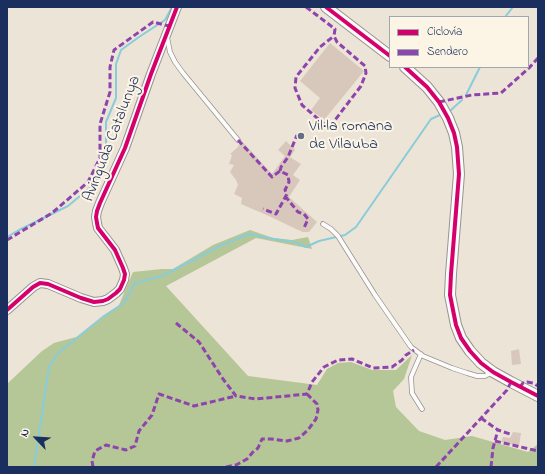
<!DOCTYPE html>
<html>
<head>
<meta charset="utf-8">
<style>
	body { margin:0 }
	#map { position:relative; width:545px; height:474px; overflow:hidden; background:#ece4d6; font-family:"Indie Flower",sans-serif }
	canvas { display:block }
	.frame { position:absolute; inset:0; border:8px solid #1b2f5e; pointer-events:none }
	.legend { position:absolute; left:389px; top:16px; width:140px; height:52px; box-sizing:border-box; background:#fcf5e5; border:1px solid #a2a6af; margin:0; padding:5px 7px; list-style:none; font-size:12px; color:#1b2f5e }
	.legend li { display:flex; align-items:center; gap:8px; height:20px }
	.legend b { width:20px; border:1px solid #a2a6af }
	.north { position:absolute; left:16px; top:418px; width:40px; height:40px; -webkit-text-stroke:3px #fcf5e5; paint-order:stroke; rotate:295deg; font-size:11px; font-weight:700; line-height:16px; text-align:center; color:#1b2f5e }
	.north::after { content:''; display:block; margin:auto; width:14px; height:18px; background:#1b2f5e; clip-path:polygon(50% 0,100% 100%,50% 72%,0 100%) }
</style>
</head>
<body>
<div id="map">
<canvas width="545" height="474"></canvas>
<div class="frame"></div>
<ul class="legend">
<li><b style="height:5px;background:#d6006c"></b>Ciclovía</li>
<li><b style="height:5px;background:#8e44ad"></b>Sendero</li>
</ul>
<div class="north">N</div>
</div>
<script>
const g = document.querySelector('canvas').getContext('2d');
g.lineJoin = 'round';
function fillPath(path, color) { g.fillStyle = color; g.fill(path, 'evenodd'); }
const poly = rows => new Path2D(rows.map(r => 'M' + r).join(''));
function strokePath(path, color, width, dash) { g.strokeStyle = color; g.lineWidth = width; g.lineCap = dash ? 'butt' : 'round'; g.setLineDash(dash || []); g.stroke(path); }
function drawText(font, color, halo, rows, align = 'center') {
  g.font = font + ' "Indie Flower",sans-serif'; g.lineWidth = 4; g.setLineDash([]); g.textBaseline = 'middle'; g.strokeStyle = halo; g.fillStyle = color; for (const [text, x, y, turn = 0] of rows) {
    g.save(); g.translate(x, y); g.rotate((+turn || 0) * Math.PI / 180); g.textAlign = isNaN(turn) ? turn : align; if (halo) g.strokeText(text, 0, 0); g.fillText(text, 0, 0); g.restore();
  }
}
const forest = poly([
	[250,230,273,238,292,240,308,237,312,249,256,238,166,286,248,376,317,385,327,369,338,363,351,362,372,370,396,370,412,355,404,379,393,391,396,407,419,431,445,440,472,436,528,452,538,444,538,467,7,467,7,384,42,351,54,343,80,336,119,305,133,272,162,269,173,269,213,245]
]);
const stream = poly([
	[505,17,513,7],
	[466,95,480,67],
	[451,110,462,100],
	[7,237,19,230,68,206,92,186,106,163,106,122,116,98,116,64,121,50,139,37,165,20,172,7],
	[34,467,49,367,58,353,104,316,124,303,135,283,162,276,220,246,249,234,274,239,295,242,306,247,319,241,345,235,356,227,431,119,440,115]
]);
const building = poly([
	[330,43,364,71,324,120,311,110,320,98,300,81],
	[241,140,272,174,285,156,278,150,286,141,295,150,290,157,301,164,293,175,300,180,289,197,317,222,309,232,303,232,296,229,271,217,241,204,242,198,234,194,238,185,236,180,230,172,234,165,229,164,232,155,230,154,238,147],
	[519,349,521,364,512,365,511,351],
	[513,432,521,433,519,446,501,442,503,437,510,438]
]);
const service = poly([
	[167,37,170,52,175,62,183,73,238,140],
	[323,224,331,229,338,236,375,295,411,347,423,356,452,368,467,373,477,376,485,376,491,373],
	[421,354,411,377,412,393,422,409]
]);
const minor = poly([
	[7,310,33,287,40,283,48,284,81,298,94,302,103,301,108,299,116,293,120,289,124,280,125,274,123,268,115,250,98,228,97,223,96,217,97,211,100,203,125,148,151,74,177,7]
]);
const tertiary = poly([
	[326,7,390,56],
	[405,67,427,87,439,102,448,118,454,133,457,147,459,174,451,274,450,295,456,325,461,338,470,351,481,363,493,372,511,382,538,396]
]);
const quiet = poly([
	[306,7,335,29,334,36,337,42,365,66,366,73,361,86,332,124,324,124,302,105,295,88,296,77,320,47,334,36],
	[439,102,472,95,501,93,529,68,538,58],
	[238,140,272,177,280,171,288,175,289,182,285,190,287,194,276,214,263,209],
	[280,171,281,167,288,157,297,135],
	[285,196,298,212,304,214,308,219,304,228],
	[7,240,52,213,88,182,100,158,100,124,110,92,110,67,114,50,153,22,169,26],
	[176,323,199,342,223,379,236,396,256,399,307,394,312,382,324,367,338,360,352,359,373,368,392,367,402,360,406,355,414,350],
	[520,387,523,383,527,382,533,383,538,386],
	[481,418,498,430,510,434],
	[495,441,538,451],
	[93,467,92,461,95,451,106,445,126,450,135,446,139,431,152,415,159,394,194,406,236,396],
	[226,467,236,465,247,459,253,452,258,448,262,439,271,439,287,441,299,438,308,430,316,419,318,410,317,404,307,394],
	[436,467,507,390,511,382],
	[491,467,493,448,498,430]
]);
const cycleway = poly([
	[326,7,390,56],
	[405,67,427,87,439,102,448,118,454,133,457,147,459,174,451,274,450,295,456,325,461,338,470,351,481,363,493,372,511,382,538,396],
	[7,310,33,287,40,283,48,284,81,298,94,302,103,301,108,299,116,293,120,289,124,280,125,274,123,268,115,250,98,228,97,223,96,217,97,211,100,203,125,148,151,74,177,7]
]);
const markers = [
	[301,136,4,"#646e88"]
];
const poiNames = [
	["Vil·la romana",309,127],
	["de Vilauba",309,145]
];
const streetNames = [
	["Avinguda Catalunya",113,139,-69]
];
fillPath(forest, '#b5c697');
strokePath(stream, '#89ccda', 2);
fillPath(building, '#d8c8bc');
strokePath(service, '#959494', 5.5);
strokePath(minor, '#959494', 10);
strokePath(tertiary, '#959494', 12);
strokePath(service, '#fcfbf9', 4);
strokePath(minor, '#fcfbf9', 8);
strokePath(tertiary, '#fcfbf9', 10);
strokePath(quiet, '#8e44ad', 3, [6, 3]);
strokePath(cycleway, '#d6006c', 4);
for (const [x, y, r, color] of markers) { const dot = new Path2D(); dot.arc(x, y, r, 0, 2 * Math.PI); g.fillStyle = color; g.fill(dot); strokePath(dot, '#fcf5e5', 1.5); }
drawText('16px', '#1b2f5e', '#fcf5e5', poiNames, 'left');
drawText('16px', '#1b2f5e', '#fcf5e5', streetNames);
</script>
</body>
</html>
